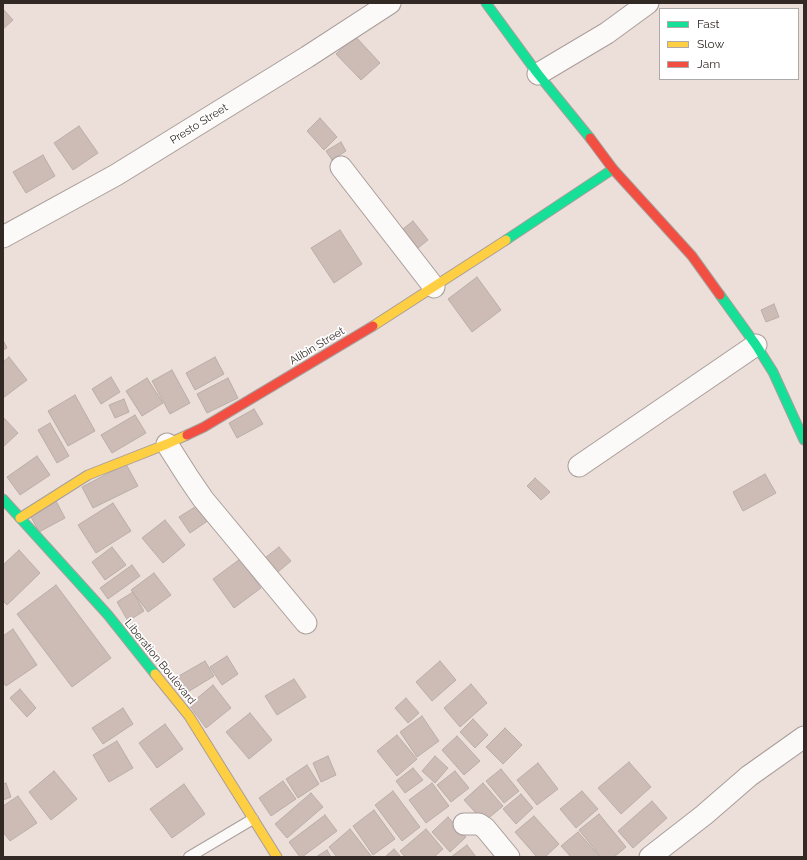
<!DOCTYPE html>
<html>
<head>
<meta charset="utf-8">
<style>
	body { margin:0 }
	#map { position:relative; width:807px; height:860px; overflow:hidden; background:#ecded9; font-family:Raleway,sans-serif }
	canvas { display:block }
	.frame { position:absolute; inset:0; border:4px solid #322925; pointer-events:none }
	.legend { position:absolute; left:659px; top:8px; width:140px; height:72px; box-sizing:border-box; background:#fff; border:1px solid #ada9a8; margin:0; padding:5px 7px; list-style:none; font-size:12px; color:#322925 }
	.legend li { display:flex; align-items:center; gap:8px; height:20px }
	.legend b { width:20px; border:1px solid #ada9a8 }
</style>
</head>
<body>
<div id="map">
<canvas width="807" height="860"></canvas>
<div class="frame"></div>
<ul class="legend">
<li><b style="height:5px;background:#16e098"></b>Fast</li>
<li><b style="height:5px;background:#ffcf43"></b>Slow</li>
<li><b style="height:5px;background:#f24e42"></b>Jam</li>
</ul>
</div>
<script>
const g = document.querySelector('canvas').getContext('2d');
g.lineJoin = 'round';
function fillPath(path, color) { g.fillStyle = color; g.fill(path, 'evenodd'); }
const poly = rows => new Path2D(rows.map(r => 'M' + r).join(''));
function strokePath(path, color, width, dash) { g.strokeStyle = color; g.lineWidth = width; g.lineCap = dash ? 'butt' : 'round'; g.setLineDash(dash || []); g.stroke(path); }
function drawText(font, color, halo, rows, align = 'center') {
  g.font = font + ' Raleway,sans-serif'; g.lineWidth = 3.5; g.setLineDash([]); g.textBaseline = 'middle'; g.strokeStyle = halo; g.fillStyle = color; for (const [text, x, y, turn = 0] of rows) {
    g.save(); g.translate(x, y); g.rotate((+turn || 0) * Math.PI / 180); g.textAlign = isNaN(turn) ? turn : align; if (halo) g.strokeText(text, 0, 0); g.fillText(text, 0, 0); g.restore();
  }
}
const building = poly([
	[3,9,13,20,3,29,3,9],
	[355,36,380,63,361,80,336,54,355,36],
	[320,118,337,137,324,150,307,131,320,118],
	[79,126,98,153,73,170,54,143,79,126],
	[341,142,346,151,332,160,326,151,341,142],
	[43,155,55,176,26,193,13,172,43,155],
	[413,221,428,240,418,248,403,229,413,221],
	[340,230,362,264,334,283,311,248,340,230],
	[477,277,501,310,472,332,448,299,477,277],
	[774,304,779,317,766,322,761,310,774,304],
	[3,340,7,348,3,350,3,340],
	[9,357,27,380,3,398,3,362,9,357],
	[215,357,224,374,195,390,186,373,215,357],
	[172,370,190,403,170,414,152,381,172,370],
	[111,377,120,392,101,404,92,389,111,377],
	[147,378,163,403,142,416,126,391,147,378],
	[228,378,238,398,207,413,197,394,228,378],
	[75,395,95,431,68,446,48,411,75,395],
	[124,399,129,412,115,418,109,405,124,399],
	[254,409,263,424,237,438,229,423,254,409],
	[135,415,146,433,112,453,101,435,135,415],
	[3,417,18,433,3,447,3,417],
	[50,423,69,456,57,463,38,430,50,423],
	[37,456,50,475,20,495,7,477,37,456],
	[126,464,138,486,93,508,82,487,126,464],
	[765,474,776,493,743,511,733,492,765,474],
	[535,478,550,492,541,500,527,486,535,478],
	[56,501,65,518,39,532,30,515,56,501],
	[113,503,131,531,96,553,78,525,113,503],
	[198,505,209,520,190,533,179,517,198,505],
	[165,520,185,545,163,563,142,538,165,520],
	[112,547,126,565,105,580,92,562,112,547],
	[279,547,291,561,273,576,261,561,279,547],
	[19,550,40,573,7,605,3,601,3,565,19,550],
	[240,559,261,588,234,608,213,579,240,559],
	[132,565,140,576,108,599,100,588,132,565],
	[154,573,171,595,148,612,131,590,154,573],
	[56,585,111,658,72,687,17,614,56,585],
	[133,592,144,611,128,621,117,602,133,592],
	[13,629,37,665,6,686,3,682,3,636,13,629],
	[227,656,238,674,222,685,210,667,227,656],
	[205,661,214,676,186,693,177,677,205,661],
	[440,661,456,680,432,701,416,682,440,661],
	[294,679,306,697,277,715,265,696,294,679],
	[471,684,487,703,460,727,444,708,471,684],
	[213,685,231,708,206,728,189,705,213,685],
	[20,689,36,708,27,717,10,698,20,689],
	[406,698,419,713,408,723,395,708,406,698],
	[123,708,133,724,103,744,92,728,123,708],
	[250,713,272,740,249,759,226,732,250,713],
	[422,716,439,741,417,757,400,732,422,716],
	[473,719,488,735,475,748,460,732,473,719],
	[165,724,183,749,157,768,139,743,165,724],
	[505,728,522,745,503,764,486,747,505,728],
	[397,735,417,759,397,776,377,751,397,735],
	[457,736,480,761,464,775,442,750,457,736],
	[117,741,133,768,109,782,93,755,117,741],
	[328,756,336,775,321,782,313,763,328,756],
	[435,756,448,768,435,783,422,771,435,756],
	[629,762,651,787,621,814,598,788,629,762],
	[538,763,558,789,537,805,517,780,538,763],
	[307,765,319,784,298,798,286,779,307,765],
	[413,768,423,780,405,793,396,781,413,768],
	[501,769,519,791,504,803,486,781,501,769],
	[54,771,77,799,51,820,29,792,54,771],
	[455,771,469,788,451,802,437,785,455,771],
	[283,781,296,799,271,816,259,798,283,781],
	[6,783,11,797,3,800,3,784,6,783],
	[432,783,449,806,426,823,409,800,432,783],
	[483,783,503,806,484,822,464,800,483,783],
	[184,784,205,814,172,838,150,809,184,784],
	[393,791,420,827,402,841,375,805,393,791],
	[582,791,598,809,576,828,560,809,582,791],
	[311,793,323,807,287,838,275,824,311,793],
	[521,794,533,808,516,824,503,809,521,794],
	[18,796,37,823,10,841,3,832,3,806,18,796],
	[652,801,667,818,633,848,618,831,652,801],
	[374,810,395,839,373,855,353,826,374,810],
	[599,814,626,847,614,857,601,857,579,830,599,814],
	[325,815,337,831,302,857,300,857,289,842,325,815],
	[534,816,559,844,545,857,537,857,515,832,534,816],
	[448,817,466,837,450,852,432,832,448,817],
	[350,829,372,857,337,857,329,847,350,829],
	[426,829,443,849,434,857,405,857,400,851,426,829],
	[578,832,600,857,571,857,561,846,578,832],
	[467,845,476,857,451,857,467,845],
	[394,849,401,857,385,857,394,849],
	[327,850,331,857,316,857,327,850]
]);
const lane = poly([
	[189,857,253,819]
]);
const street = poly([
	[538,74,607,33,648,3],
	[341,167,434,287],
	[3,237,116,175,307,57,390,3],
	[167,444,188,477,203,499,306,623],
	[579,466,756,345],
	[464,824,479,824,485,828,509,857],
	[650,857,704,815,749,776,804,737]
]);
const fast = poly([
	[486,3,538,74,590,138],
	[506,240,613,169],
	[720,295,756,345,773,372,804,440],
	[3,499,108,615,155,674]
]);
const slow = poly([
	[373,326,506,240],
	[20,518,88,475,167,444,187,435],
	[155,674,189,716,277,857]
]);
const jam = poly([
	[590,138,613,169,692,256,720,295],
	[187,435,204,427,373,326]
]);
const streetNames = [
	["Presto Street",199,124,-32],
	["Alibin Street",317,346,-31],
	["Liberation Boulevard",160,662,51]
];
fillPath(building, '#cdbbb5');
strokePath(building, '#b9aeaa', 1);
strokePath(lane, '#a89e9a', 12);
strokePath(street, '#a89e9a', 23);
strokePath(fast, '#a89e9a', 11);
strokePath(slow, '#a89e9a', 11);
strokePath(jam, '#a89e9a', 11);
strokePath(lane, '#fcfaf9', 10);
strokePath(street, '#fcfaf9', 21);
strokePath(fast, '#16e098', 9);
strokePath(slow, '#ffcf43', 9);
strokePath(jam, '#f24e42', 9);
drawText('11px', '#322925', '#fff', streetNames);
</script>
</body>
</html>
